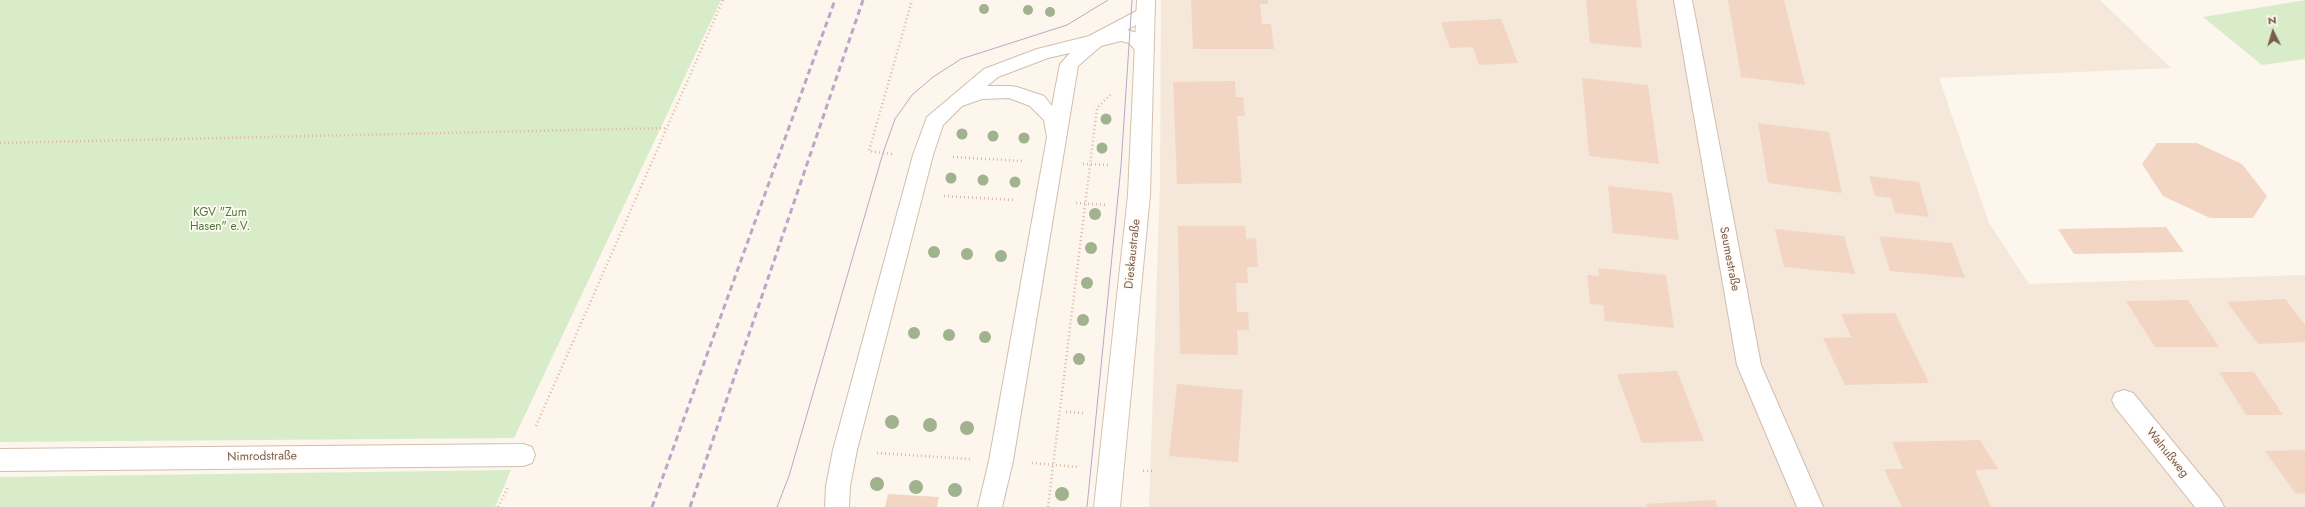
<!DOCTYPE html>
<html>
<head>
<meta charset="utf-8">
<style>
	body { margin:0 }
	#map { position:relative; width:2305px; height:507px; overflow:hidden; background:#fdf6ec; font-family:Jost,sans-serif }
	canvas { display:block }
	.north { position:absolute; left:2253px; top:12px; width:40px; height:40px; -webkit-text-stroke:3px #fffaf3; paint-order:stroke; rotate:355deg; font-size:11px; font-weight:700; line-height:16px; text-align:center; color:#7a5c4d }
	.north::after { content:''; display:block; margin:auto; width:14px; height:18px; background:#7a5c4d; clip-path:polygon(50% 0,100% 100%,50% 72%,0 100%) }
</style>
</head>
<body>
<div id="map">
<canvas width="2305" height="507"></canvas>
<div class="north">N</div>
</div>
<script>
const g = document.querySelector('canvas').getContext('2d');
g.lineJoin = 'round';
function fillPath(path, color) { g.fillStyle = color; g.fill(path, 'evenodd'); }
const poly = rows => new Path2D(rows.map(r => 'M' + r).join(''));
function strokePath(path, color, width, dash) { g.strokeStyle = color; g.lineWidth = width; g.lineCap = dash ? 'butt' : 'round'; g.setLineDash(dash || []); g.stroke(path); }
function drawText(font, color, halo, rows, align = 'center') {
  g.font = font + ' Jost,sans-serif'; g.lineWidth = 3.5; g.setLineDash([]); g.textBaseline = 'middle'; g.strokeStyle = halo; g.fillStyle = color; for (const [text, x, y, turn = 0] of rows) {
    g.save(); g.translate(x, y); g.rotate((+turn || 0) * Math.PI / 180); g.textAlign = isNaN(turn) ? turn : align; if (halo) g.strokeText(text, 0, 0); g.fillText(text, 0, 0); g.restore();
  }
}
const residential = poly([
	[1161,0,2100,0,2171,68,1939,78,1989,223,2029,284,2305,275,2305,507,1149,507,1160,184]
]);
const green = poly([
	[0,0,721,0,514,438,0,442],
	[2305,0,2305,59,2262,65,2203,17],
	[511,470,495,507,0,507,0,477]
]);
const building = poly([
	[1191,0,1268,0,1268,4,1260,4,1262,24,1271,24,1274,49,1193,49],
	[1586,0,1636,0,1642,48,1590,43],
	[1728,0,1784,0,1805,85,1741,77],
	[1501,19,1518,63,1479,65,1473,47,1450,48,1441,22],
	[1582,78,1648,85,1659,164,1589,156],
	[1235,81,1236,97,1243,97,1245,116,1237,116,1242,183,1177,184,1173,82],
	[1758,123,1829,132,1842,193,1768,183],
	[2157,143,2197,143,2242,164,2267,196,2253,218,2210,218,2163,196,2142,164],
	[1869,176,1919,182,1929,217,1895,213,1891,198,1875,196],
	[1608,186,1672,193,1679,240,1613,233],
	[1178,226,1245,226,1246,239,1256,238,1258,267,1247,267,1248,283,1236,283,1237,312,1248,312,1249,330,1237,330,1238,355,1180,354],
	[2166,227,2184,252,2074,254,2058,229],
	[1775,229,1844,236,1855,274,1784,267],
	[1879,236,1952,243,1965,278,1890,271],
	[1598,268,1666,275,1674,328,1605,321,1603,305,1590,304,1587,275,1599,276],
	[2285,299,2305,325,2305,342,2258,344,2227,302],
	[2188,300,2219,347,2155,347,2126,301],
	[1895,313,1929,383,1845,385,1823,338,1851,337,1841,314],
	[1677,371,1704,441,1642,443,1617,374],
	[2219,372,2254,372,2283,415,2246,415],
	[1177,384,1243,390,1238,462,1169,456],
	[1980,440,1998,469,1975,470,1991,507,1902,507,1884,469,1903,469,1892,442],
	[2305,450,2305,493,2296,494,2265,451],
	[888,494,939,497,937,507,885,507],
	[1715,500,1717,507,1647,507,1646,504]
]);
const path = poly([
	[0,143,665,128],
	[892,154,869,151,912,0],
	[953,157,1022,161],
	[1083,164,1110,165],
	[944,196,1015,200],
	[1076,203,1107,205],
	[1066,412,1084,413],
	[536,426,723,0],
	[877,453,970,459],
	[1032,463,1079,467],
	[1143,471,1152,471],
	[498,507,508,487],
	[1048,507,1097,108,1112,93]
]);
const service = poly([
	[1146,6,1152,8,1155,12,1152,16,1127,30,1141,34,1154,50,1151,54,1145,56,1139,54,1129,43,1121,41,1101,46,1078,66,1013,461,1002,507,978,507,989,461,1047,137,1044,120,1030,106,1009,98,982,99,962,106,943,125,933,155,857,450,850,486,849,507,825,507,826,486,833,450,913,155,927,117,984,69,1037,49,1089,36,1146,6],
	[1070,53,1060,64,1052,106,1044,96,1017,87,1010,86,987,86,998,77,1048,58,1070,53]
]);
const minor = poly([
	[2124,390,2133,393,2220,499,2224,507,2195,507,2115,407,2112,400,2115,393,2124,390],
	[523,444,532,447,535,455,532,463,523,466,0,471,0,449,523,444]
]);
const tertiary = poly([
	[1674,0,1692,0,1761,365,1823,507,1797,507,1737,365,1674,0]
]);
const secondary = poly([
	[1137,0,1155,0,1150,195,1120,507,1094,507,1128,195,1137,0]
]);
const tram = poly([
	[777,507,789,476,883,153,895,119,912,95,933,77,961,59,1067,25,1108,0],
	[1087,507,1121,166,1132,0]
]);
const rail = poly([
	[652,507,835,0],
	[690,507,863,0]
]);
const trees = [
	[984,9,5],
	[1028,10,5],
	[1050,12,5],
	[1106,119,5.5],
	[962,134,5.5],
	[993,136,5.5],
	[1024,138,5.5],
	[1102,148,5.5],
	[951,178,5.5],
	[983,180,5.5],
	[1015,182,5.5],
	[1095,214,6],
	[1091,248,6],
	[934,252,6],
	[967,254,6],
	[1001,256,6],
	[1087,283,6],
	[1083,320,6],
	[914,333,6],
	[949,335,6],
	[985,337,6],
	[1079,359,6],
	[892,422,7],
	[930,425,7],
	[967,428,7],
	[877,484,7],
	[916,487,7],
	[955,490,7],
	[1062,494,7]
];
const parkNames = [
	["KGV \"Zum",220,213],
	["Hasen\" e.V.",220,227]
];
const streetNames = [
	["Dieskaustraße",1133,254,-84],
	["Seumestraße",1729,259,79],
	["Walnußweg",2167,453,51],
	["Nimrodstraße",262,457,-1]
];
fillPath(residential, '#f5e8da');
fillPath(green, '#d8ecc9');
fillPath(building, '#f3d5c3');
strokePath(service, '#d1beb0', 2);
strokePath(minor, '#d1beb0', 2);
strokePath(tertiary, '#d1beb0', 2);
strokePath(secondary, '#d6c0b0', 2);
strokePath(path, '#d9b8a5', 2.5, [1, 3]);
fillPath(service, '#fff');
fillPath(minor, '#fff');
fillPath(tertiary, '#fff');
fillPath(secondary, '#fff');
strokePath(tram, '#b9a8c9', 1);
strokePath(rail, '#b9a8c9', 3, [6, 4]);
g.fillStyle = '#a0b28e';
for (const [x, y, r] of trees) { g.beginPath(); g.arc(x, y, r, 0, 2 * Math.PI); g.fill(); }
drawText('12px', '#537a41', '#fffaf3', parkNames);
drawText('12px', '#7a5c4d', '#fffaf3', streetNames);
</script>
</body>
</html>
